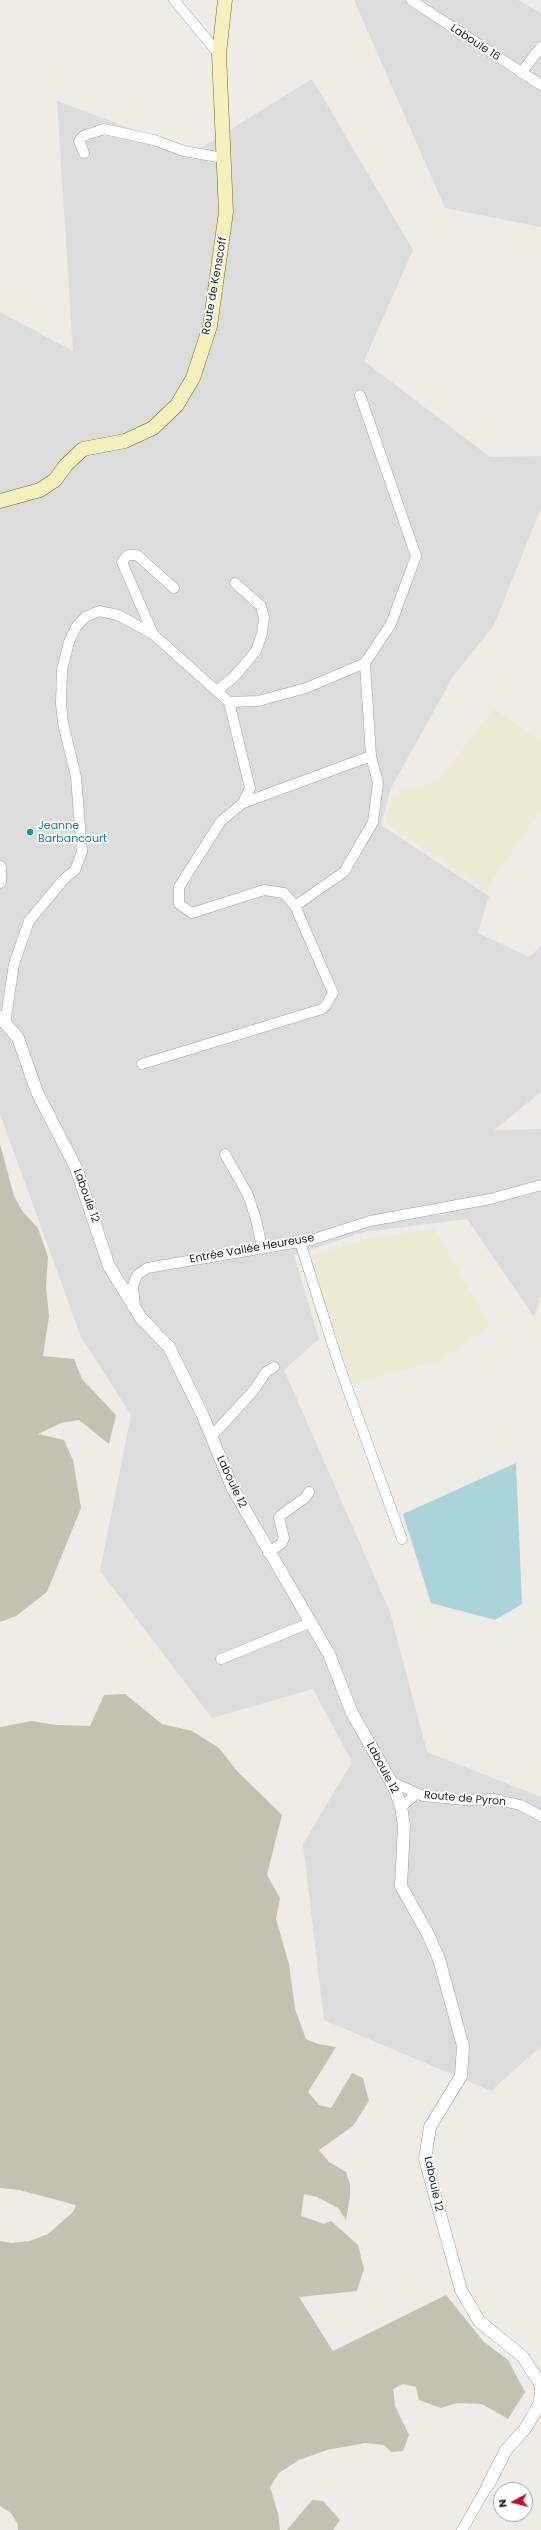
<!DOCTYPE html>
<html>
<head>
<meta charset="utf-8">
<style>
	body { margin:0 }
	#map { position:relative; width:541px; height:2530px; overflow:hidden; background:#efebe6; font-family:Poppins,sans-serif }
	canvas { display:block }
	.north { position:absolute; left:493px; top:2482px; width:40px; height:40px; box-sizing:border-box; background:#fff; border:1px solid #a5a5a5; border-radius:50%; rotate:263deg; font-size:11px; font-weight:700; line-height:16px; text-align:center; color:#1f1f1f }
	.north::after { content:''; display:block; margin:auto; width:14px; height:18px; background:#be0f25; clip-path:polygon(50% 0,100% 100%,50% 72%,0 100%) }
</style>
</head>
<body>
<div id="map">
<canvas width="541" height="2530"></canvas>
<div class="north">N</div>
</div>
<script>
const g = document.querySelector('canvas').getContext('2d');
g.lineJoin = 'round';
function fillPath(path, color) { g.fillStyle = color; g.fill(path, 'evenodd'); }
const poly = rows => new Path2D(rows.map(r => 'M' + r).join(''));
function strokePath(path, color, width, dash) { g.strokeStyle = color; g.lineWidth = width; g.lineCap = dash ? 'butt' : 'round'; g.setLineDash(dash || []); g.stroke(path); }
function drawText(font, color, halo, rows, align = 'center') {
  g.font = font + ' Poppins,sans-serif'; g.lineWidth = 3.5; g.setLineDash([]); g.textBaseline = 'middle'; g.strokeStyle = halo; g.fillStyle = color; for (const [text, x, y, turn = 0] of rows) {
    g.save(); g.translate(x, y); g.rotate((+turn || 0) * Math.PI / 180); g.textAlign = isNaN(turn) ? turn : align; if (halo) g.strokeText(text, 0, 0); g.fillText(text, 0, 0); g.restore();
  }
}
const residential = poly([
	[354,0,518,0,541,13,541,227,445,208],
	[312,79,413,250,364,361,490,457,541,456,541,508,494,625,454,675,391,788,381,825,489,896,478,933,529,957,541,946,541,1092,494,1130,541,1129,541,1296,534,1317,467,1219,364,1232,294,1255,319,1339,284,1370,390,1612,427,1752,541,1797,541,2046,491,2091,324,2020,303,1844,352,1762,313,1689,212,1718,100,1571,131,1415,81,1337,0,1114,0,312,73,351,57,101,194,152]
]);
const construction = poly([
	[0,1144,14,1196,23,1212,38,1228,48,1257,46,1287,49,1316,43,1356,74,1359,82,1379,116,1415,109,1444,79,1420,61,1423,38,1434,64,1440,73,1460,81,1508,47,1592,16,1616,0,1622],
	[125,1694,162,1724,192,1731,219,1748,238,1772,282,1815,267,1875,280,1898,276,1919,289,1964,295,2009,306,2039,318,2044,336,2047,308,2092,319,2105,331,2108,352,2073,363,2078,369,2101,353,2126,319,2150,329,2162,346,2172,350,2184,350,2197,346,2220,338,2208,317,2197,304,2194,301,2216,324,2224,331,2221,358,2245,364,2269,357,2291,299,2297,333,2351,446,2295,484,2342,508,2360,525,2392,508,2419,482,2404,457,2403,441,2408,419,2400,416,2387,403,2384,393,2389,395,2406,409,2435,403,2451,391,2452,384,2445,365,2443,327,2450,299,2460,279,2473,270,2487,278,2513,280,2530,18,2530,18,2525,11,2513,0,2506,0,2241,12,2243,30,2241,48,2234,73,2212,76,2205,19,2190,0,2188,0,1727,32,1721,56,1725,90,1726,104,1695],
	[312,2500,323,2501,340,2520,333,2530,287,2530]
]);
const farmland = poly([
	[494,709,541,742,541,809,486,889,386,823,392,795,439,780],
	[434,1229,490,1326,440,1360,353,1384,308,1257,368,1238]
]);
const water = poly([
	[516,1463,522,1604,495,1620,431,1603,403,1514]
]);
const minor = poly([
	[174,0,219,54],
	[411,0,541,85],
	[521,73,541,47],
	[84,153,79,141,83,136,104,129,154,140,184,151,223,158],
	[174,588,137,555,128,555,122,562,153,634,229,702,250,788,243,803],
	[218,690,234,677,256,651,262,634,264,618,261,606,235,583],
	[229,702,258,701,306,688,365,663,391,624,416,556,360,395],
	[295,906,344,872,373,822,378,783,371,756,365,663],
	[5,1024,14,964,29,921,64,879,75,870,82,852,76,777,63,723,61,704,62,670,69,642,76,627,85,617,99,611,118,615,153,634],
	[142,1064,322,1009,326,1005,333,993,295,906,284,893,264,890,192,913,179,904,179,887,221,821,243,803,371,756],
	[225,1154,248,1195,256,1219,262,1248],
	[300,1242,339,1365,402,1539],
	[135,1307,133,1286,137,1275,147,1268,311,1240,370,1221,490,1199,541,1185],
	[211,1437,254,1390,266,1372,274,1367],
	[268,1553,282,1543,284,1538,279,1518,281,1515,305,1498,309,1492],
	[221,1659,312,1622],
	[390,1781,423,1796,464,1800,494,1799,520,1805,541,1816],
	[401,1807,416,1794],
	[462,2530,488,2485]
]);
const tertiary = poly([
	[0,867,0,882],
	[0,1017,18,1038,37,1092,76,1168,109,1266,141,1318,169,1347,203,1416,233,1489,329,1654,352,1713,394,1787,401,1807,404,1825,401,1886,428,1934,439,1959,463,2046,461,2076,430,2127,425,2159,461,2290,479,2321,523,2357,541,2385,540,2403,525,2429,506,2450,488,2485]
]);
const secondary = poly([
	[0,501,40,490,55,480,66,465,83,449,125,441,153,428,177,405,193,378,210,326,226,212,219,54,225,0]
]);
const markers = [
	[30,832,4,"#0f9aa8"]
];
const streetNames = [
	["Laboule 16",475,43,33],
	["Route de Kenscoff",215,286,-80],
	["Laboule 12",86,1196,70],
	["Entrée Vallée Heureuse",252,1249,-10],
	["Laboule 12",231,1482,65],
	["Laboule 12",382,1768,62],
	["Route de Pyron",465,1799,5],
	["Laboule 12",433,2184,78]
];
const cultureNames = [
	["Jeanne",38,826],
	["Barbancourt",38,839]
];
fillPath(residential, '#dddcdc');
fillPath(construction, '#c3c1b2');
fillPath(farmland, '#ecebd3');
fillPath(water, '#aad4d9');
strokePath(minor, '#a0a0a0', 11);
strokePath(tertiary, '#a0a0a0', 13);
strokePath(secondary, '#6e6d0d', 15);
strokePath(minor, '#fff', 10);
strokePath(tertiary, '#fff', 12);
strokePath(secondary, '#f5f1be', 14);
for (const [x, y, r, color] of markers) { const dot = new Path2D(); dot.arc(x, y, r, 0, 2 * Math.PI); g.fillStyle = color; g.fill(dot); strokePath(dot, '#fff', 1.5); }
drawText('11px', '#1f1f1f', '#fff', streetNames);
drawText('11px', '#0d838f', '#fff', cultureNames, 'left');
</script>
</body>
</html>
